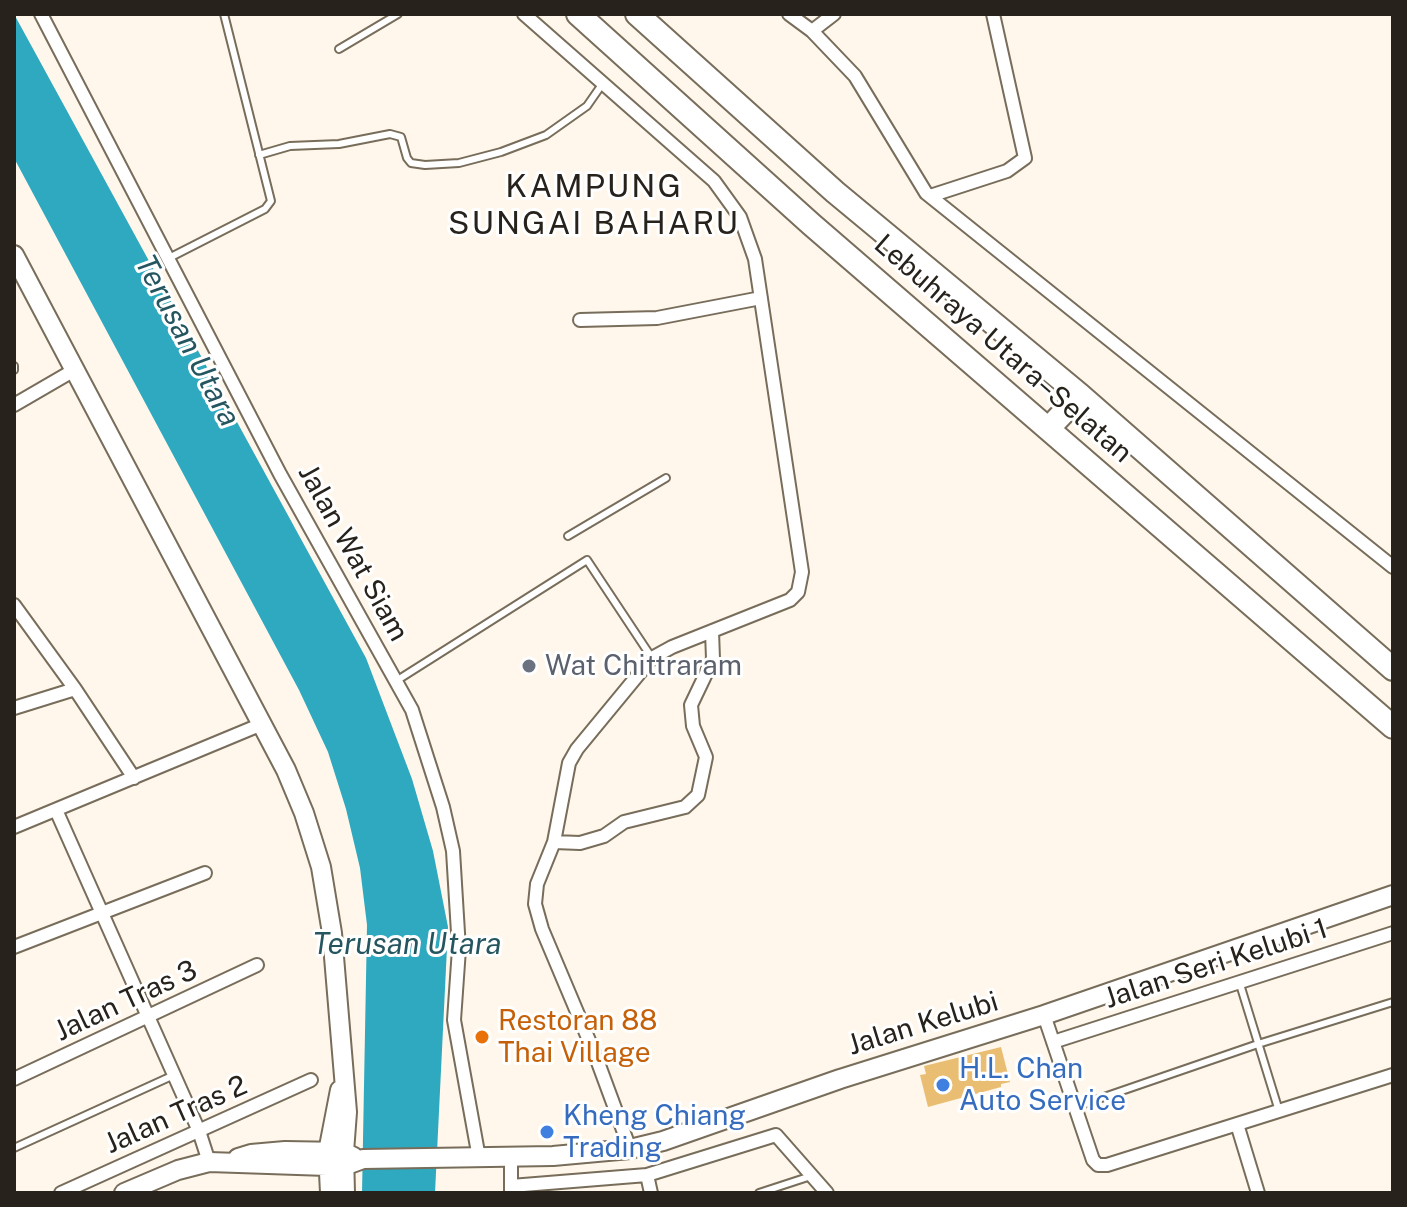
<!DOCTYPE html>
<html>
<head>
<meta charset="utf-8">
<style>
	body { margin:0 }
	#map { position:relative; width:1407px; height:1207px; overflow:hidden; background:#fff7eb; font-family:"Public Sans",sans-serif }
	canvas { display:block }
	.frame { position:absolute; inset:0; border:16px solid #27221b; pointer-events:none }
</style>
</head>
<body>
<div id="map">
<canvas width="1407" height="1207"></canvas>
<div class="frame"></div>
</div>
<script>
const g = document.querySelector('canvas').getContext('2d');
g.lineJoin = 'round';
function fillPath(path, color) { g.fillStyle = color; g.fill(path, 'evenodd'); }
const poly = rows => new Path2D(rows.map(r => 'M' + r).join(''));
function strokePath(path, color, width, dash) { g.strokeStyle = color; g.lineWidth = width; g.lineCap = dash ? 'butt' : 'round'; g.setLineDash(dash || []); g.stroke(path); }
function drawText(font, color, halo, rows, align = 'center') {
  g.font = font + ' "Public Sans",sans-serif'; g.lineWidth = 6; g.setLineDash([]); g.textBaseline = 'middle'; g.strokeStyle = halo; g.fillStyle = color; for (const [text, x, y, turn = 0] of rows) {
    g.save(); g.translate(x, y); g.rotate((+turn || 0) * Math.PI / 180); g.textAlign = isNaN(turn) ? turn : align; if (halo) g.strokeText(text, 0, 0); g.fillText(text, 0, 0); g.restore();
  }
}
const water = poly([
	[14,14,366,658,412,779,433,851,448,927,435,1193,362,1193,367,925,360,868,346,809,328,752,299,690,14,158]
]);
const building = poly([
	[1001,1047,1010,1082,1001,1084,1001,1087,928,1107,920,1075,926,1074,924,1066]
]);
const lane = poly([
	[339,49,398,14],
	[259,155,290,146,339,144,390,134,401,137,407,158,411,163,425,165,459,163,501,152,546,135,587,106,603,83],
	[169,258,265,209,271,201,224,14],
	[14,366,14,370],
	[568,536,666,478],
	[396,681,587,560,652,658],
	[1239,981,1279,1111],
	[1075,1107,1258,1044,1393,1002],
	[14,1148,174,1075],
	[759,1193,811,1176]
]);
const street = poly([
	[41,14,280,474,412,710,443,807,453,851,459,949,454,1020,479,1158],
	[524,14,714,181,740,217,755,259,802,572,798,592,790,600,672,647,652,658,577,749,569,763,554,842,537,884,535,904,542,929,596,1057,630,1149],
	[789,14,812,31,855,76,926,193,1393,567],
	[812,31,834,14],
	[930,196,1007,171,1025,158,993,14],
	[580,320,657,318,761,298],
	[14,405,76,369],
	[14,605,75,689,134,778],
	[14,708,75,689],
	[56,810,199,1131,209,1162],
	[14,827,262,724],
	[554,842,580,843,604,836,624,822,685,807,698,795,706,757,693,726,691,705,713,659,712,631],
	[14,947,205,873],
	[1044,1015,1093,1160,1098,1165,1107,1165,1393,1075],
	[1053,1042,1393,933],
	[14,1079,257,965],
	[1237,1124,1258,1193],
	[511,1157,511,1193],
	[647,1175,651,1193],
	[511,1186,647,1175,776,1135,827,1193],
	[61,1193,311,1080]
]);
const secondary = poly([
	[14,255,286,770,304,813,321,867,332,933,347,1112,344,1152,345,1193],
	[238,1158,251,1154,285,1151,344,1152,354,1157],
	[124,1193,178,1170,209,1162,327,1166,344,1166,363,1159,553,1156,630,1149,663,1141,840,1079,1044,1015,1393,895],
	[330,1193,328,1152,340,1090]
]);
const highway = poly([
	[578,14,811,224,1393,727],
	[637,14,835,192,1080,395,1393,669],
	[1049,428,1080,395]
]);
const markers = [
	[529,666,8,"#6b7280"],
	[482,1037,8,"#e8710a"],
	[943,1085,8,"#3f7fe0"],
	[547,1132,8,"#3f7fe0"]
];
const streetNames = [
	["Lebuhraya Utara–Selatan",1003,349,41],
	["Jalan Wat Siam",353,553,61],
	["Jalan Seri Kelubi 1",1216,964,-18],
	["Jalan Tras 3",126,1001,-25],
	["Jalan Kelubi",923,1024,-17],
	["Jalan Tras 2",176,1115,-24]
];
const worshipNames = [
	["Wat Chittraram",545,666]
];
const foodNames = [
	["Restoran 88",498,1021],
	["Thai Village",498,1053]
];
const shopNames = [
	["H.L. Chan",959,1069],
	["Auto Service",959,1101],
	["Kheng Chiang",563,1116],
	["Trading",563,1148]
];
const waterNames = [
	["Terusan Utara",187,341,62],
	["Terusan Utara",407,945]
];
const quarterNames = [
	["KAMPUNG",594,187],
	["SUNGAI BAHARU",594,224]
];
fillPath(water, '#2ea9bf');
fillPath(building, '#eabe72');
strokePath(lane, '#786d5b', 10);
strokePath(street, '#786d5b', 16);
strokePath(secondary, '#786d5b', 22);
strokePath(highway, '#786d5b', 26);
strokePath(lane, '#fff', 6);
strokePath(street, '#fff', 12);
strokePath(secondary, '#fff', 18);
strokePath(highway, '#fff', 22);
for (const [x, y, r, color] of markers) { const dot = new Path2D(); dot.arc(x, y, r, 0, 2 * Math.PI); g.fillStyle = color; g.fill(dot); strokePath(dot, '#fff', 3); }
drawText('28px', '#27221b', '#fff', streetNames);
drawText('28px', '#5b616d', '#fff', worshipNames, 'left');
drawText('28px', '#c56008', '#fff', foodNames, 'left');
drawText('28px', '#366cbe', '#fff', shopNames, 'left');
drawText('italic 30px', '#255660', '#fff', waterNames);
g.letterSpacing = '2px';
drawText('32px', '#27221b', '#fff', quarterNames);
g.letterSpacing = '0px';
</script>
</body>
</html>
